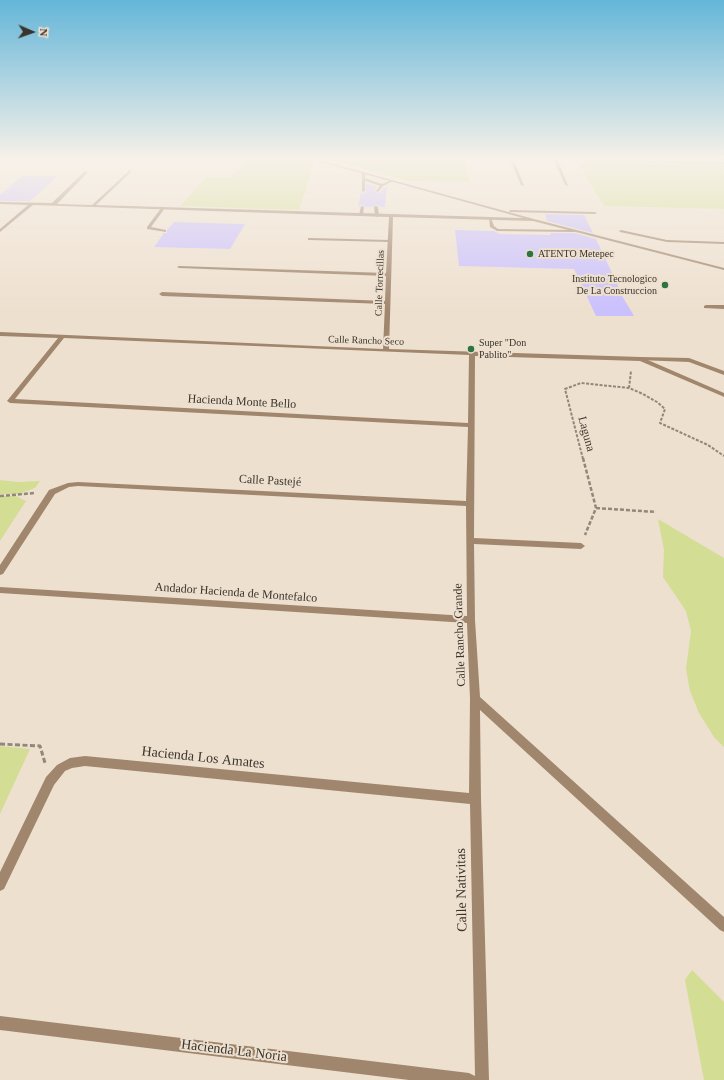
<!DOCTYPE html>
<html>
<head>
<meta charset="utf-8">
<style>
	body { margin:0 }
	#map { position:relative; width:724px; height:1080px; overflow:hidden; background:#eee0cf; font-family:"Times New Roman",serif }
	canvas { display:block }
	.north { position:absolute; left:12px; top:12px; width:40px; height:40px; -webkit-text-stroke:3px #eee0cf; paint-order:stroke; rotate:92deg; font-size:11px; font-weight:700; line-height:16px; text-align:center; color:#3a342d }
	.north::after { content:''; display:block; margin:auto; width:14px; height:18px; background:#3a342d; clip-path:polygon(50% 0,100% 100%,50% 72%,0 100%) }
</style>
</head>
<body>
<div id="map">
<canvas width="724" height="1080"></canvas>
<div class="north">N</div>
</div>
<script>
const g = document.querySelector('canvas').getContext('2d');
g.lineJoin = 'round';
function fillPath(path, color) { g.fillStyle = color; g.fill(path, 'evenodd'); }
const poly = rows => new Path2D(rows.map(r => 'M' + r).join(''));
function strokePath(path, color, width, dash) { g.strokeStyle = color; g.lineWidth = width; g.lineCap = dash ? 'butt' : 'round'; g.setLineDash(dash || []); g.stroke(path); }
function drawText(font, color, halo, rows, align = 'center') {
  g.font = font + ' "Times New Roman",serif'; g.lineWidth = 4; g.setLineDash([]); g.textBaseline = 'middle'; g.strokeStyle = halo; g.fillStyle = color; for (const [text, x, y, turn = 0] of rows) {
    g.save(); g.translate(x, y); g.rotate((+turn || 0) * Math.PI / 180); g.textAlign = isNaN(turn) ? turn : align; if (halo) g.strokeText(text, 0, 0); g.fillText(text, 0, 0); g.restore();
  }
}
const green = poly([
	[248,160,309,160,315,161,299,210,180,206,206,177,229,178],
	[331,160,466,160,469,182,408,181],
	[577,161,724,164,724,209,604,206],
	[0,480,17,482,40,481,35,488,19,494,0,494],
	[0,496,16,496,26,501,0,541],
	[658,519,724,558,724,747,714,737,699,713,690,691,686,669,691,631,686,611,663,577,664,550],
	[0,746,30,749,0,814],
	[692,970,724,1002,724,1080,704,1080,685,980]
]);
const building = poly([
	[22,176,58,176,30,201,0,201,0,195],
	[366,183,377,187,375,191,378,193,387,186,385,207,380,207,377,205,373,207,365,207,361,205,358,207,361,192,362,193,366,192],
	[545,214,584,215,593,233,547,221],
	[174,222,245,224,230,249,154,247,164,233,167,233,167,230],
	[455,230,494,231,500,234,551,235,550,233,575,233,596,239,622,294,621,294,634,316,596,316,574,269,459,266]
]);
const pathFar2 = poly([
	[629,388,631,371],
	[583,459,565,389,581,383,629,388,643,394,657,402,665,409,660,423,708,445,724,456]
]);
const pathFar1 = poly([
	[583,458,596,508,585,535],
	[0,496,35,493],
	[596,508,656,512]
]);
const path = poly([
	[0,744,40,746,45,763]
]);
const service = poly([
	[362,173,365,174,365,178,382,184,391,180,393,181,383,186,378,192,376,191,380,186,365,181,365,191,362,192,362,173],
	[361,206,364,207,363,215,361,216,359,215,361,206],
	[376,206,378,207,379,216,377,217,375,216,374,207,376,206],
	[162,207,165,208,151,227,166,230,166,232,147,229,147,227,162,207],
	[489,218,491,218,494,226,498,229,574,230,576,231,574,232,497,231,490,227,489,218],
	[310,238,390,240,392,241,390,242,308,240,308,238,310,238],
	[641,357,689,358,724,371,724,375,689,362,639,360,639,358,641,357]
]);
const minor = poly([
	[314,160,319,160,534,219,724,268,724,270,533,221,393,217,389,349,641,357,724,393,724,397,722,396,640,361,475,356,474,538,581,543,585,546,581,549,474,544,475,620,480,697,724,917,724,932,720,930,480,710,481,799,489,1080,409,1080,0,1030,0,1016,469,1073,475,1076,470,804,85,766,72,768,65,771,54,785,4,889,0,891,0,872,46,777,57,765,70,758,85,756,469,793,470,699,467,623,0,593,0,587,467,616,466,506,78,486,69,487,55,494,3,574,0,575,0,565,49,490,68,483,78,482,466,501,468,427,10,403,7,401,58,338,0,336,0,332,383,349,385,304,162,296,159,294,162,292,385,301,386,276,179,268,177,267,179,266,386,273,389,217,33,205,0,232,0,229,28,205,0,204,0,202,52,203,85,171,88,172,57,204,92,205,130,170,131,172,96,205,523,218,314,160],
	[64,338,469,355,468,423,15,399,64,338],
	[510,160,514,160,524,186,521,185,510,160],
	[554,160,558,160,568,186,565,185,554,160],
	[585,160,724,162,724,164,587,161,585,160],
	[510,210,595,212,597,213,595,214,509,212,510,210],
	[621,230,667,240,724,242,724,244,667,242,620,232,619,231,621,230],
	[706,305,724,305,724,309,704,308,704,306,706,305]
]);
const markers = [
	[530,254,4,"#2c7440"],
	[665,285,4,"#2c7440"],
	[471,349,4,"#2c7440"]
];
const farPoinames = [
	["ATENTO Metepec",538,254],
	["Instituto Tecnologico",657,279,"right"],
	["De La Construccion",657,291,"right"],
	["Super \"Don",479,343],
	["Pablito\"",479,355]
];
const farStreetnames = [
	["Calle Torrecillas",380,283,-88],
	["Calle Rancho Seco",366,341,2]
];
const streetNames = [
	["Hacienda Monte Bello",242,402,3],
	["Laguna",586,434,75],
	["Calle Pastejé",270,481,3],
	["Andador Hacienda de Montefalco",236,593,4],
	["Calle Rancho Grande",460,635,-92]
];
const nearStreetnames = [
	["Hacienda Los Amates",203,758,6],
	["Calle Nativitas",462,890,-91],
	["Hacienda La Noria",234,1051,7]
];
fillPath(green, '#d3dd94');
fillPath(building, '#cac0fd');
strokePath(pathFar2, '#91877b', 2, [3, 1.5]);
strokePath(pathFar1, '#91877b', 2.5, [4, 2]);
strokePath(path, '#91877b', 3, [5, 2.5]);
fillPath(service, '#a1866e');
fillPath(minor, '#a1866e');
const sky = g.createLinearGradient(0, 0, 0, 311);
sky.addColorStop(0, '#64b6d9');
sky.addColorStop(0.51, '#f7f1e9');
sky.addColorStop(1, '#f7f1e900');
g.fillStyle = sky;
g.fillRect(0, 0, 724, 311);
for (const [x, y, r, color] of markers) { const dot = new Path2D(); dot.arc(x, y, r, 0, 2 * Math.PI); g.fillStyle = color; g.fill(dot); strokePath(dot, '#eee0cf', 1.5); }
drawText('10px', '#3a342d', '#eee0cf', farPoinames, 'left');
drawText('10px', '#3a342d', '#eee0cf', farStreetnames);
drawText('12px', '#3a342d', '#eee0cf', streetNames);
drawText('14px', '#3a342d', '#eee0cf', nearStreetnames);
</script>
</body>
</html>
